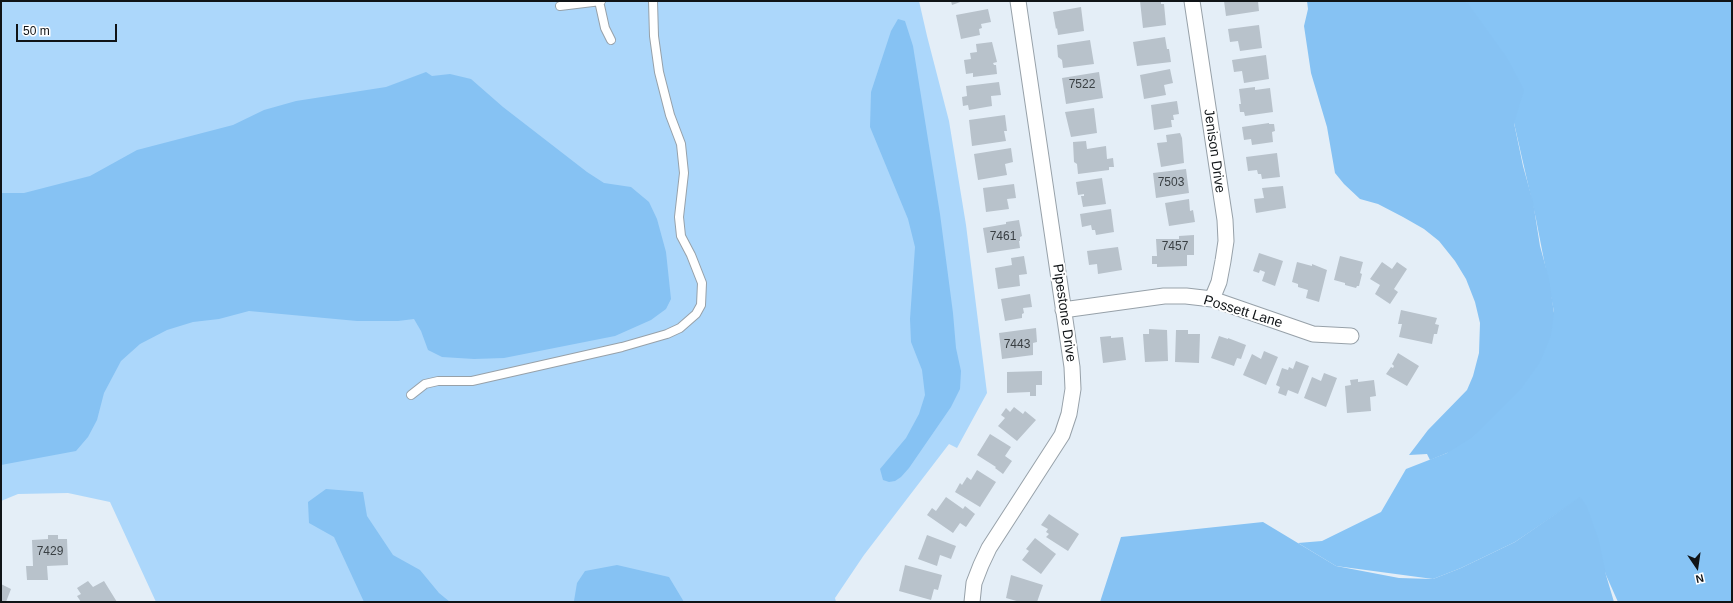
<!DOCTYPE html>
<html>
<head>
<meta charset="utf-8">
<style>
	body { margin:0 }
	#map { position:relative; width:1733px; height:603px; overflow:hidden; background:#e4eef7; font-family:Helvetica,sans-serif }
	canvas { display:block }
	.frame { position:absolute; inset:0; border:2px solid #101417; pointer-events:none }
	.north { position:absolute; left:1677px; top:547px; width:40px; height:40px; -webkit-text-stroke:3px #fff; paint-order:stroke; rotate:167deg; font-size:11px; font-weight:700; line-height:16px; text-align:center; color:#101417 }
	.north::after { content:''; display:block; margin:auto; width:14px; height:18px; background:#101417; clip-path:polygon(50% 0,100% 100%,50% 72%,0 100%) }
	.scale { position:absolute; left:16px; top:24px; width:101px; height:18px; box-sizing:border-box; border:2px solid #101417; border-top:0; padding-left:5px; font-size:12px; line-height:14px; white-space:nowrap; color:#101417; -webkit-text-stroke:3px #fff; paint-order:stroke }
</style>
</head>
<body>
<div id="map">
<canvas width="1733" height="603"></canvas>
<div class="frame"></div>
<div class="north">N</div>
<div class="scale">50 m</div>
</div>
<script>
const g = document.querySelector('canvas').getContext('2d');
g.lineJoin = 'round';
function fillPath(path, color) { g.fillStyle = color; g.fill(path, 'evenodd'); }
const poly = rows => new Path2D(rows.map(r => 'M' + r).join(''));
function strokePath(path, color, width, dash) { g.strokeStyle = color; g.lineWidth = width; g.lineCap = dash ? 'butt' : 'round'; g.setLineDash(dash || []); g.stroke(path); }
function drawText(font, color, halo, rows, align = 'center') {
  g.font = font + ' Helvetica,sans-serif'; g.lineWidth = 4; g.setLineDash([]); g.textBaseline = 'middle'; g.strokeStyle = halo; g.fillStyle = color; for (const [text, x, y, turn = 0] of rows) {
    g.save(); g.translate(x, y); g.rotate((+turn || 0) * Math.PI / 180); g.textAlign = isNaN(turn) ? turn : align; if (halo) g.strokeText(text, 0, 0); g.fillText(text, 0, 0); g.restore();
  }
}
const green = poly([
	[1,1,919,1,927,36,949,121,966,225,987,393,957,448,949,444,864,555,835,598,836,602,156,602,110,502,68,493,18,494,1,501]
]);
const forest = poly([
	[1466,1,1732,1,1732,602,1618,602,1606,575,1580,498,1515,542,1461,568,1433,579,1336,566,1298,543,1322,541,1381,512,1406,469,1447,453,1554,312,1536,219,1514,123]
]);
const water = poly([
	[1307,1,1466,1,1507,58,1524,90,1514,123,1523,166,1533,202,1540,246,1549,279,1554,313,1551,335,1540,362,1520,390,1471,438,1447,453,1430,460,1427,454,1409,455,1428,430,1467,390,1473,376,1479,353,1480,323,1475,302,1466,279,1455,261,1439,241,1424,229,1403,217,1378,204,1360,199,1344,184,1335,173,1327,127,1311,73,1304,26,1308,9],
	[898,19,905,21,913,46,940,214,953,313,956,348,961,371,960,389,951,407,909,468,901,477,895,481,889,482,883,480,880,469,906,438,919,414,925,395,922,370,911,342,910,319,915,247,908,219,870,127,871,92,891,31],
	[426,72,432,76,450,74,471,79,503,107,587,172,604,183,631,187,649,202,657,219,666,252,671,299,666,309,651,320,615,336,504,358,474,359,442,357,428,350,421,331,414,319,398,321,357,321,249,311,219,319,193,322,167,330,140,344,121,361,104,393,97,420,88,437,76,451,1,465,1,193,24,193,90,176,137,150,233,125,264,110,296,101,386,87],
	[326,489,363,492,367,516,393,555,420,570,439,593,450,602,364,602,334,537,309,523,308,502],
	[1580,497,1587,507,1599,541,1606,575,1614,602,1100,602,1121,537,1263,522,1336,566,1399,578,1433,579,1461,568,1515,542],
	[617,565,669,577,684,602,567,602,574,601,577,583,585,571]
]);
const building = poly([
	[951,1,963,1,952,5],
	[1140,1,1161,1,1161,4,1164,4,1166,25,1143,28],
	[1224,1,1258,1,1259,11,1226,16],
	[1081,7,1084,31,1058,35,1057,28,1056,29,1053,12],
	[988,9,991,22,981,24,982,28,979,29,980,35,961,39,956,15],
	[1259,25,1262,48,1240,51,1238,41,1230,42,1228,29],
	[1165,37,1167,49,1169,49,1171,62,1137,66,1133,42],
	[1090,40,1094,64,1063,68,1062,60,1058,57,1057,45],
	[992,42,997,62,993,63,994,65,996,65,997,74,973,77,973,73,966,74,964,60,971,59,970,53,977,52,976,44],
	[1266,55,1269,79,1244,83,1242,71,1234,72,1232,60],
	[1170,69,1173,83,1164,85,1166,95,1144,99,1140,75],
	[1099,72,1103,98,1066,104,1062,78],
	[999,82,1001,95,991,96,992,106,969,110,968,105,963,106,962,97,967,96,966,86],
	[1255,87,1255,90,1270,88,1273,112,1245,116,1244,112,1240,112,1239,104,1241,104,1239,89],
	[1177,101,1179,114,1173,115,1174,120,1171,120,1172,127,1154,130,1151,105],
	[1094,108,1097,133,1071,137,1065,112],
	[1005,115,1007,131,1004,131,1006,141,972,146,969,120],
	[1269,123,1269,124,1274,124,1275,131,1272,132,1273,142,1252,145,1251,139,1244,140,1242,127],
	[1180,133,1182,138,1184,163,1161,167,1157,143,1167,142,1166,135],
	[1086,141,1087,149,1106,146,1107,159,1113,158,1114,167,1109,167,1109,170,1078,174,1077,164,1074,162,1073,142],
	[1011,148,1013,162,1005,164,1007,175,978,180,974,154],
	[1277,153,1280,177,1262,179,1261,174,1258,174,1257,170,1248,171,1246,157],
	[1186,169,1189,193,1156,198,1153,173],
	[1102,178,1106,204,1083,207,1081,196,1084,196,1084,194,1078,195,1076,182],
	[1014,184,1016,198,1007,199,1009,209,986,212,983,188],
	[1283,186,1286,208,1256,213,1254,199,1264,198,1262,188],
	[1189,199,1190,211,1193,210,1195,222,1169,226,1165,203],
	[1111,209,1114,232,1096,235,1095,230,1092,230,1091,225,1082,227,1080,214],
	[1019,220,1022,236,1020,237,1020,241,1019,241,1020,248,987,253,983,228,1006,224,1006,222],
	[1194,235,1194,255,1187,255,1187,266,1157,267,1157,264,1152,264,1152,256,1157,256,1156,239,1179,239,1179,236],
	[1118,247,1122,270,1098,274,1097,264,1089,265,1087,251],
	[1259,253,1283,261,1275,286,1262,281,1265,272,1260,270,1259,273,1253,271],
	[1024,256,1027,274,1019,275,1020,286,998,289,995,268,1012,265,1011,258],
	[1340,256,1363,262,1360,273,1362,274,1359,286,1357,286,1356,288,1345,285,1345,283,1334,280],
	[1297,262,1312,266,1312,264,1327,270,1319,302,1306,298,1308,290,1298,287,1298,284,1292,282],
	[1382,262,1392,269,1397,262,1407,269,1394,289,1398,292,1390,304,1375,294,1380,285,1370,279],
	[1030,294,1032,307,1023,308,1024,313,1022,314,1022,318,1005,321,1001,299],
	[1401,310,1437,318,1435,324,1439,325,1437,334,1434,334,1432,344,1399,337,1402,324,1398,324],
	[1036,328,1037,342,1033,343,1033,355,1002,359,999,333],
	[1149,329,1167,330,1168,361,1145,362,1143,334,1149,334],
	[1176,330,1188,330,1188,334,1200,334,1199,363,1175,362],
	[1111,336,1111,338,1123,337,1126,360,1103,363,1100,337],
	[1219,336,1228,339,1228,338,1246,345,1241,359,1237,358,1234,366,1211,358],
	[1264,351,1278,357,1266,385,1243,375,1252,354,1261,359],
	[1398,353,1419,366,1407,386,1386,374,1391,367,1393,368,1394,366,1392,364],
	[1296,361,1309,366,1298,394,1288,390,1286,396,1278,393,1280,387,1276,385,1282,368,1288,370,1289,367,1293,369],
	[1042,371,1042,385,1036,385,1036,396,1030,396,1030,392,1007,393,1007,372],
	[1324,373,1337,378,1326,407,1304,398,1312,377,1321,381],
	[1358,379,1358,382,1374,380,1376,396,1370,397,1371,411,1347,413,1345,386,1351,385,1350,380],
	[1014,407,1023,414,1025,411,1036,420,1017,441,998,426,1005,418,1001,415,1006,408,1010,412],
	[990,434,1011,447,1005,456,1012,461,1003,474,995,468,996,467,977,455],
	[977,470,996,482,980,507,955,492,960,483,962,485,967,477,971,480],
	[946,497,963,509,965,506,975,514,966,527,960,523,953,533,927,515,932,508,936,511],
	[1049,514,1079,534,1068,551,1046,537,1049,534,1046,532,1048,529,1041,525],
	[48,535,58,535,58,539,67,539,68,565,47,566,48,580,27,580,26,566,33,566,32,540,48,539],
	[927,535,956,546,951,559,940,555,937,566,918,559],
	[1035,538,1056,554,1041,574,1022,560,1029,551,1026,549],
	[905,565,942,575,938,590,934,589,931,600,899,591],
	[1011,575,1043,585,1037,602,1020,602,1006,598],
	[88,581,93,587,104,581,117,602,81,602,77,596,81,594,77,588],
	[1,584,11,589,6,602,1,602]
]);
const lane = poly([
	[599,1,605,28,611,40],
	[560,6,601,1],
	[411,395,425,384,438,381,472,381,622,347,667,334,680,328,696,314,701,305,702,283,691,255,681,236,679,217,684,173,681,144,670,115,659,72,654,36,653,1]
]);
const street = poly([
	[1192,1,1225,220,1226,241,1223,261,1219,282,1212,299],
	[1063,310,1164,296,1186,296,1212,299,1313,334,1351,336],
	[972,602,974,583,981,565,989,548,1062,435,1069,414,1073,389,1072,367,1018,1]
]);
const numberNames = [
	["7522",1082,85],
	["7503",1171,183],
	["7461",1003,237],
	["7457",1175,247],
	["7443",1017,345],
	["7429",50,552]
];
const streetNames = [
	["Jenison Drive",1214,151,82],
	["Possett Lane",1243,312,17],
	["Pipestone Drive",1064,313,82]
];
fillPath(green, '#acd7fb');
fillPath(forest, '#87c4f5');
fillPath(water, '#86c2f3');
fillPath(building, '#b8c2cb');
strokePath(lane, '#97a1a9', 10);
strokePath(street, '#97a1a9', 17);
strokePath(lane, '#fff', 8);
strokePath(street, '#fff', 15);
drawText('12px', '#3a4044', null, numberNames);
drawText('14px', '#101417', '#fff', streetNames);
</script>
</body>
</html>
